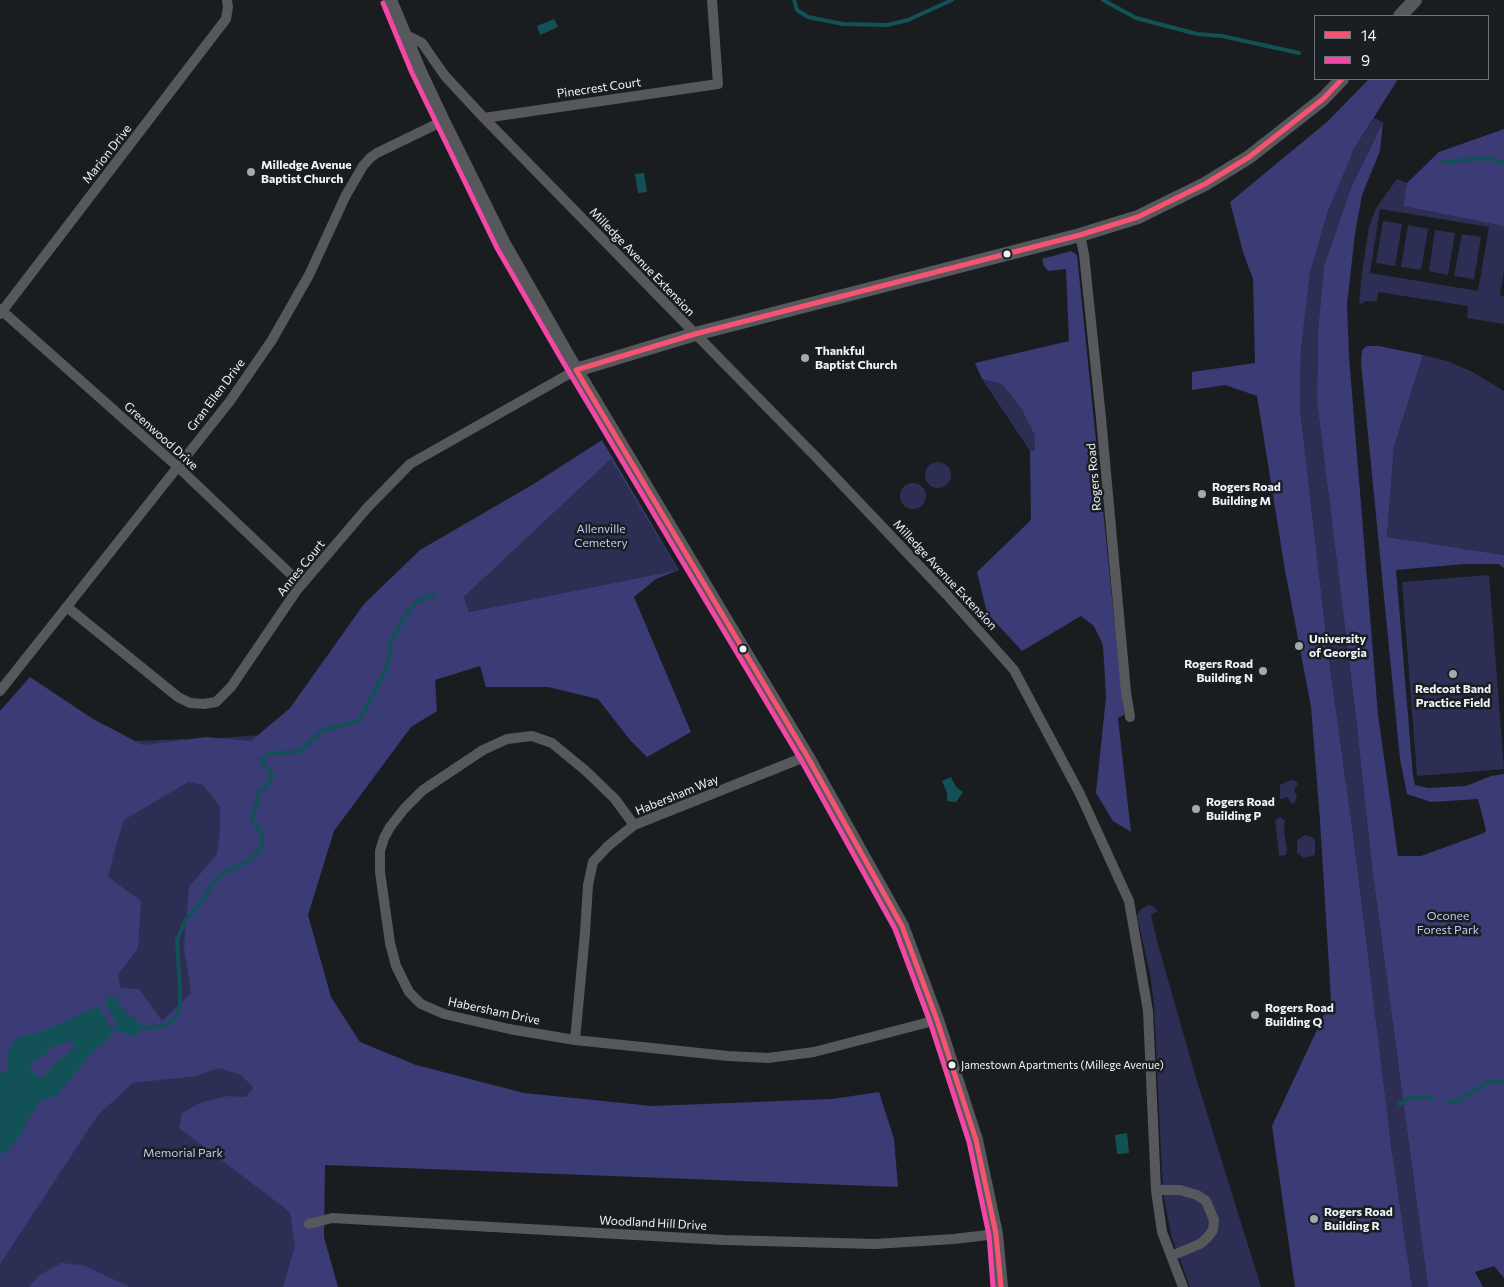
<!DOCTYPE html>
<html>
<head>
<meta charset="utf-8">
<style>
	body { margin:0 }
	#map { position:relative; width:1504px; height:1287px; overflow:hidden; background:#1a1d20; font-family:Commissioner,sans-serif }
	canvas { display:block }
	.legend { position:absolute; left:1314px; top:15px; width:175px; height:65px; box-sizing:border-box; background:#181e22; border:1px solid #6e7477; margin:0; padding:6px 9px; list-style:none; font-size:15px; color:#f0f4f7 }
	.legend li { display:flex; align-items:center; gap:10px; height:25px }
	.legend b { width:25px; border:1px solid #6e7477 }
</style>
</head>
<body>
<div id="map">
<canvas width="1504" height="1287"></canvas>
<ul class="legend">
<li><b style="height:6px;background:#f65372"></b>14</li>
<li><b style="height:6px;background:#f346a5"></b>9</li>
</ul>
</div>
<script>
const g = document.querySelector('canvas').getContext('2d');
g.lineJoin = 'round';
function fillPath(path, color) { g.fillStyle = color; g.fill(path, 'evenodd'); }
const poly = rows => new Path2D(rows.map(r => 'M' + r).join(''));
function strokePath(path, color, width, dash) { g.strokeStyle = color; g.lineWidth = width; g.lineCap = dash ? 'butt' : 'round'; g.setLineDash(dash || []); g.stroke(path); }
function drawText(font, color, halo, rows, align = 'center') {
  g.font = font + ' Commissioner,sans-serif'; g.lineWidth = 5; g.setLineDash([]); g.textBaseline = 'middle'; g.strokeStyle = halo; g.fillStyle = color; for (const [text, x, y, turn = 0] of rows) {
    g.save(); g.translate(x, y); g.rotate((+turn || 0) * Math.PI / 180); g.textAlign = isNaN(turn) ? turn : align; if (halo) g.strokeText(text, 0, 0); g.fillText(text, 0, 0); g.restore();
  }
}
const green = poly([
	[1374,118,1383,122,1352,185,1324,266,1318,330,1317,401,1355,709,1372,867,1428,1287,1412,1287,1392,1152,1354,841,1329,660,1300,409,1301,349,1310,273,1327,214,1354,149],
	[1397,179,1407,183,1403,206,1498,225,1504,227,1504,270,1500,295,1504,296,1504,324,1467,318,1468,306,1378,292,1377,302,1366,301,1359,305,1362,273,1369,227,1376,208],
	[1380,209,1489,227,1478,291,1370,273],
	[1383,221,1402,224,1395,266,1376,263],
	[1408,225,1428,229,1421,270,1401,267],
	[1435,230,1455,233,1448,275,1429,271],
	[1462,234,1481,237,1474,279,1454,276],
	[1423,355,1447,361,1471,371,1504,391,1504,555,1387,537,1394,447],
	[982,379,1002,384,1021,408,1035,436,1035,451,1030,451],
	[612,458,678,570,469,612,464,597],
	'925 475a13 13 0 1 1 26 0a13 13 0 1 1-26 0Z',
	'900 496a13 13 0 1 1 26 0a13 13 0 1 1-26 0Z',
	[1489,575,1504,769,1417,776,1402,582],
	[260,735,314,1229,334,1287,0,1287,0,1155,104,742,185,739,181,754,208,739],
	[1291,780,1297,782,1298,785,1294,790,1297,796,1294,804,1290,802,1289,799,1287,797,1280,799,1280,785],
	[1280,817,1285,821,1284,831,1287,850,1286,855,1279,856,1275,820],
	[1305,835,1312,837,1315,840,1315,855,1304,858,1297,853,1297,840],
	[1149,905,1152,906,1158,911,1151,915,1157,941,1196,1078,1261,1287,1190,1287,1172,1238,1163,1193,1154,1003,1150,974,1137,915,1141,909]
]);
const forest = poly([
	[1369,79,1398,79,1354,149,1327,214,1310,273,1301,349,1300,409,1329,660,1354,841,1392,1152,1412,1287,1295,1287,1272,1126,1331,1000,1320,820,1311,707,1285,570,1257,396,1225,385,1192,390,1192,372,1255,363,1253,279,1243,252,1230,202,1327,122],
	[1383,122,1380,151,1362,195,1355,234,1347,304,1349,356,1378,715,1398,856,1421,856,1484,833,1486,830,1478,799,1431,802,1407,794,1400,759,1361,363,1362,350,1367,346,1379,346,1423,355,1394,447,1387,537,1504,555,1504,568,1499,564,1465,564,1396,570,1413,776,1415,785,1428,788,1466,786,1491,776,1504,774,1504,1278,1494,1266,1475,1272,1483,1287,1428,1287,1372,867,1355,709,1317,401,1318,330,1324,266,1352,185],
	[1504,129,1504,227,1498,225,1403,206,1407,183,1439,152],
	[1071,251,1077,255,1124,715,1118,718,1119,728,1131,832,1113,821,1096,793,1106,697,1103,645,1094,626,1081,616,1022,651,987,613,977,572,1031,520,1030,451,1035,451,1035,436,1021,408,1002,384,982,379,975,363,1069,341,1066,269,1048,271,1044,266,1042,259],
	[602,440,679,570,656,579,634,597,691,732,647,757,630,740,598,699,548,687,486,687,480,666,435,680,437,711,411,727,334,831,308,915,331,997,360,1042,416,1065,524,1093,652,1106,832,1099,879,1092,894,1139,898,1187,325,1165,324,1237,338,1287,283,1287,295,1246,290,1212,179,1128,182,1113,202,1102,228,1096,245,1097,254,1088,241,1075,219,1068,196,1076,133,1083,98,1115,0,1264,0,711,30,677,93,719,143,745,206,737,251,741,290,708,364,604,420,550,532,485],
	[611,459,678,570,469,612,464,597],
	[188,782,203,785,220,807,220,829,217,854,189,887,184,948,191,993,162,1021,139,989,120,988,118,975,138,948,141,901,108,877,115,849,124,820],
	[109,999,120,1007,139,1023,105,1002],
	[61,1263,83,1265,130,1287,29,1287,40,1275]
]);
const water = poly([
	[554,19,558,27,540,35,537,26],
	[644,173,647,192,638,193,635,174],
	[951,777,956,787,963,792,956,802,947,801,947,793,942,781],
	[111,995,115,996,124,1011,139,1023,141,1028,138,1035,129,1036,120,1031,105,1002],
	[98,1006,113,1032,106,1041,92,1053,56,1096,45,1099,39,1103,28,1119,21,1135,8,1150,0,1155,0,1073,3,1073,8,1068,8,1053,10,1047,14,1041,20,1037,41,1032],
	[67,1041,72,1042,74,1046,72,1050,68,1051,66,1057,61,1057,42,1078,35,1074,30,1069,30,1065,33,1062,45,1055,51,1047,58,1046],
	[1127,1133,1129,1153,1117,1154,1115,1135]
]);
const stream = poly([
	[794,0,797,10,808,17,843,24,887,25,908,20,952,0],
	[1103,0,1136,18,1197,34,1222,36,1299,53],
	[1443,162,1488,158,1504,164],
	[136,1028,151,1028,168,1024,177,1017,180,1006,180,990,177,940,185,921,205,897,217,877,251,859,261,848,262,833,252,821,259,792,266,787,273,777,261,759,271,753,299,752,323,730,359,721,388,665,391,641,407,612,420,599,434,595],
	[107,1029,122,1028],
	[1448,1102,1459,1100,1487,1082,1498,1082,1504,1083],
	[1400,1104,1409,1098,1421,1097,1433,1099]
]);
const street = poly([
	[404,34,422,43,445,76,484,118,816,457,947,595,1014,670,1080,794,1129,901,1148,1011,1156,1190,1162,1232,1183,1287],
	[484,118,718,84,712,0],
	[1080,235,1084,254,1101,418,1126,692,1130,717],
	[0,309,178,467,301,584],
	[0,314,226,19,228,7,227,0],
	[67,607,178,697,190,703,204,704,216,702,231,687,297,590,367,508,410,464,576,370],
	[0,691,230,401,272,340,309,275,346,195,363,166,370,158,377,153,443,121],
	[634,825,615,799,586,771,552,743,532,736,507,739,483,750,423,790,404,809,390,827,384,838,380,851,380,872,390,943,396,966,409,992,421,1004,444,1014,509,1029,575,1040,728,1056,768,1058,814,1052,937,1020],
	[575,1040,585,933,588,885,593,862,608,846,634,825,807,756],
	[1156,1190,1180,1190,1197,1195,1206,1201,1214,1220,1213,1230,1207,1238,1200,1244,1171,1256],
	[309,1224,332,1218,724,1240,875,1244,954,1239,996,1234]
]);
const secondary = poly([
	[390,0,419,70,443,121,504,244,569,358,807,756,902,926,937,1020,976,1140,996,1234,1001,1287],
	[1400,16,1415,0],
	[576,370,695,334,1080,235,1138,217,1205,184,1249,157,1323,99,1342,79]
]);
const bus1 = poly([
	[1001,1287,996,1234,976,1140,937,1020,902,926,807,756,576,370,695,334,1080,235,1138,217,1205,184,1249,157,1323,99,1342,79]
]);
const bus2 = poly([
	[383,3,412,73,497,248,563,362,801,760,895,929,930,1022,969,1142,989,1235,993,1287]
]);
const markers = [
	[251,172,5,"#a5a9ac"],
	[1007,254,4.5,"#f0f4f7"],
	[805,358,5,"#a5a9ac"],
	[1202,494,5,"#a5a9ac"],
	[1299,646,5,"#a5a9ac"],
	[743,649,4.5,"#f0f4f7"],
	[1263,671,5,"#a5a9ac"],
	[1453,674,5,"#a5a9ac"],
	[1196,809,5,"#a5a9ac"],
	[1255,1015,5,"#a5a9ac"],
	[952,1065,4.5,"#f0f4f7"],
	[1314,1219,5,"#a5a9ac"]
];
const busNames = [
	["Jamestown Apartments (Millege Avenue)",961,1065]
];
const streetNames = [
	["Pinecrest Court",599,88,-8],
	["Marion Drive",107,154,-52],
	["Milledge Avenue Extension",642,262,46],
	["Gran Ellen Drive",216,395,-53],
	["Greenwood Drive",161,436,42],
	["Rogers Road",1094,477,-95],
	["Annes Court",301,568,-51],
	["Milledge Avenue Extension",945,575,47],
	["Habersham Way",677,795,-22],
	["Habersham Drive",494,1011,12],
	["Woodland Hill Drive",653,1223,3]
];
const poiNames = [
	["Milledge Avenue",261,165],
	["Baptist Church",261,179],
	["Thankful",815,351],
	["Baptist Church",815,365],
	["Rogers Road",1212,487],
	["Building M",1212,501],
	["University",1309,639],
	["of Georgia",1309,653],
	["Rogers Road",1253,664,"right"],
	["Building N",1253,678,"right"],
	["Redcoat Band",1453,689,"center"],
	["Practice Field",1453,703,"center"],
	["Rogers Road",1206,802],
	["Building P",1206,816],
	["Rogers Road",1265,1008],
	["Building Q",1265,1022],
	["Rogers Road",1324,1212],
	["Building R",1324,1226]
];
const parkNames = [
	["Allenville",601,529],
	["Cemetery",601,543],
	["Oconee",1448,916],
	["Forest Park",1448,930],
	["Memorial Park",183,1153]
];
fillPath(green, '#2d2e53');
fillPath(forest, '#3b3b75');
fillPath(water, '#125256');
strokePath(stream, '#125256', 4);
strokePath(street, '#56585b', 10);
strokePath(secondary, '#56585b', 14);
strokePath(bus1, '#f65372', 5);
strokePath(bus2, '#f346a5', 5);
for (const [x, y, r, color] of markers) { const dot = new Path2D(); dot.arc(x, y, r, 0, 2 * Math.PI); g.fillStyle = color; g.fill(dot); strokePath(dot, '#181e22', 2); }
drawText('11px', '#f0f4f7', '#181e22', busNames, 'left');
drawText('12px', '#f0f4f7', '#181e22', streetNames);
drawText('bold 12px', '#f0f4f7', '#181e22', poiNames, 'left');
drawText('12px', '#c4c8f0', '#181e22', parkNames);
</script>
</body>
</html>
